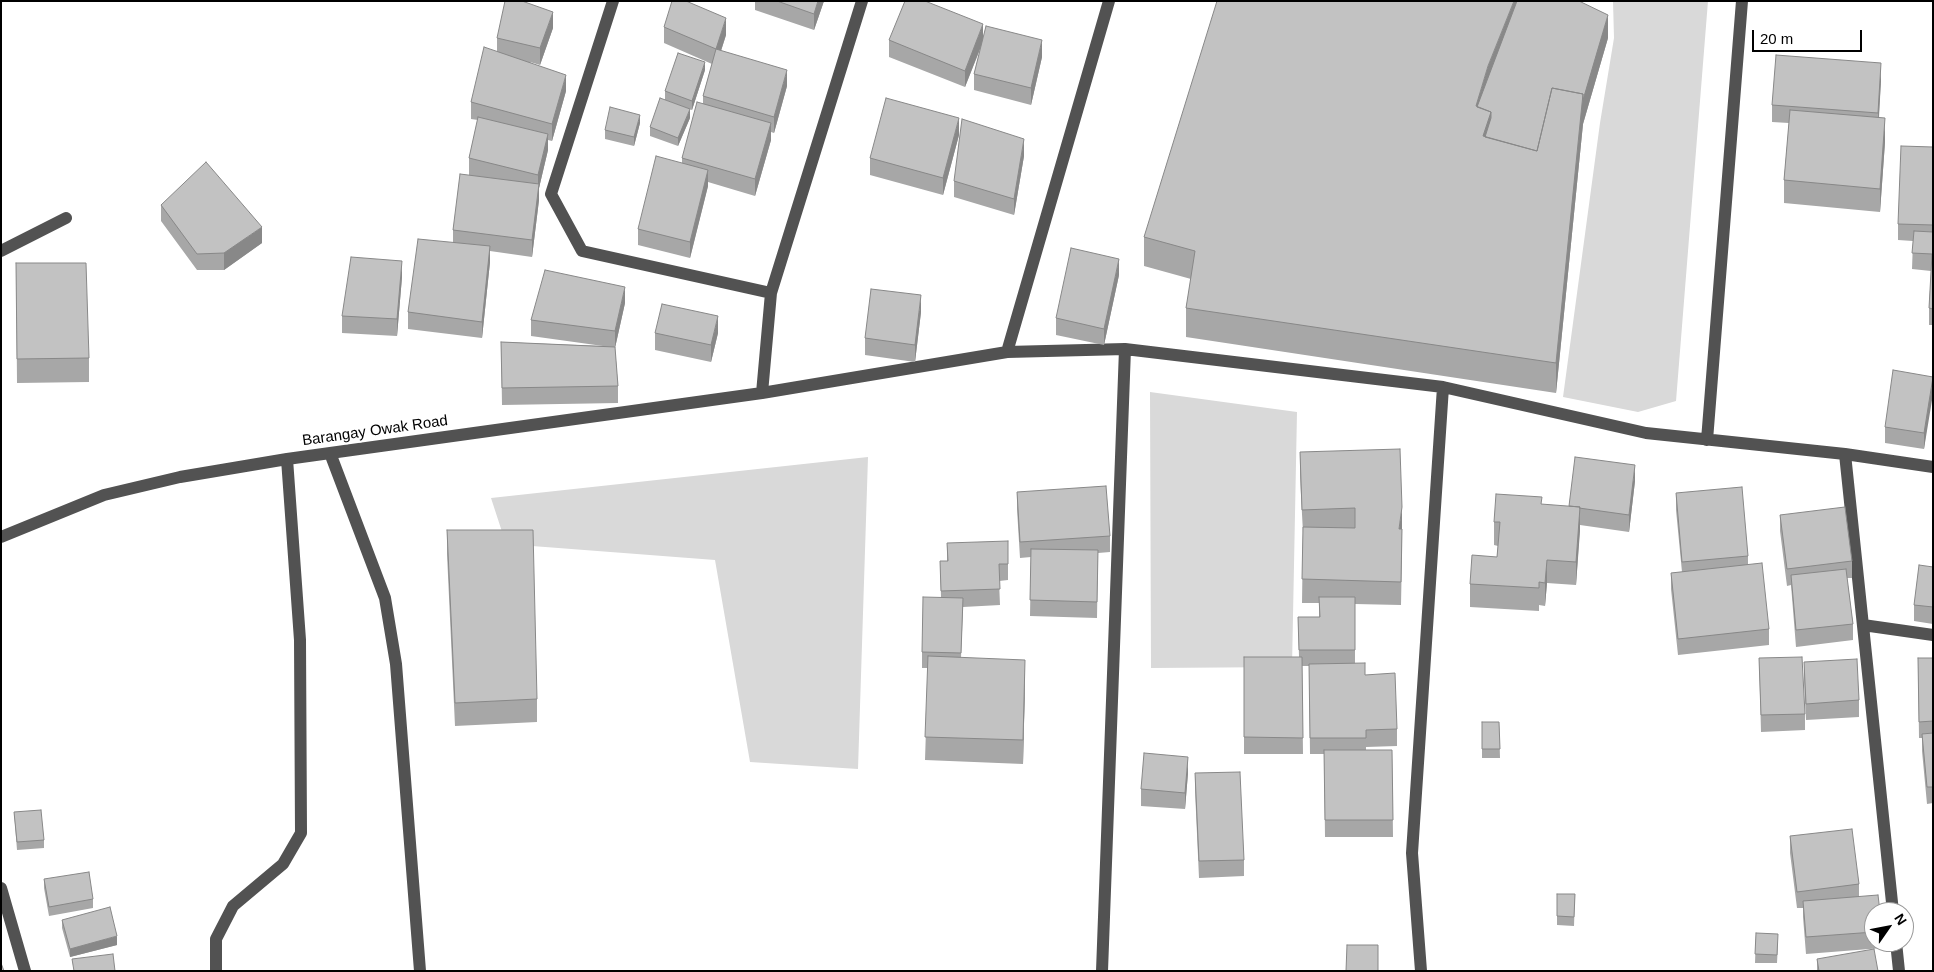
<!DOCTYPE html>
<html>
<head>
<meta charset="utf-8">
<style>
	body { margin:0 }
	#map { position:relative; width:1934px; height:972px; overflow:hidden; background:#fff; font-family:Helvetica,sans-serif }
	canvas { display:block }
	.frame { position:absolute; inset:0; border:2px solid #000; pointer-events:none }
	.north { position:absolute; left:1864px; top:902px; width:50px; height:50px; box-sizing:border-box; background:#fff; border:1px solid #999; border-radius:50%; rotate:57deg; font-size:14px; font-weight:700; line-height:20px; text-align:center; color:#000 }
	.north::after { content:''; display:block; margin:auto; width:18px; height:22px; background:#000; clip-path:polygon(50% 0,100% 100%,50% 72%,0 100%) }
	.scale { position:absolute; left:1752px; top:30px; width:110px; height:22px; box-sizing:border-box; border:2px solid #000; border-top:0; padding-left:6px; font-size:15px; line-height:18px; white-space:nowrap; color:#000; -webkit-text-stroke:4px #fff; paint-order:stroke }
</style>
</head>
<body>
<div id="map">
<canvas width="1934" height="972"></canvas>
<div class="frame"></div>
<div class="north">N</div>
<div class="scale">20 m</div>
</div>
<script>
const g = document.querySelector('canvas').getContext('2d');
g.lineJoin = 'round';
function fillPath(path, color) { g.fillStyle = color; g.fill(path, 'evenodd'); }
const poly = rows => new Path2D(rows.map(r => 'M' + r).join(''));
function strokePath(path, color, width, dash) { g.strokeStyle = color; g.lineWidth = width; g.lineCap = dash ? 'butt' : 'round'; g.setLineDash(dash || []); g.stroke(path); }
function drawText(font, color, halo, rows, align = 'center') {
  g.font = font + ' Helvetica,sans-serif'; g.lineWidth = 4; g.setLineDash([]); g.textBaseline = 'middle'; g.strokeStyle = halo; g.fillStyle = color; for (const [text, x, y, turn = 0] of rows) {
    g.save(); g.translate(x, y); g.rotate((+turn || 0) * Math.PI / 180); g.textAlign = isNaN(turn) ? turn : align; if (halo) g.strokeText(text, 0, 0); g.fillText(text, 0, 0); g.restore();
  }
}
const green = poly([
	[1613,1,1708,1,1676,401,1638,412,1563,397,1600,123,1614,38],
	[1150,392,1297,412,1292,667,1151,668],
	[868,457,858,769,750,762,715,560,506,544,491,498]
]);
const minor = poly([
	[613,1,551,194,582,251,771,293],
	[1,251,66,218],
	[1007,352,1109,1],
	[762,393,771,293,862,1],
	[1707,440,1742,1],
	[330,453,385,598,396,664,420,971],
	[1845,454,1893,912],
	[1,537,104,495,180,477,287,459,762,393,1007,352,1125,349,1443,387,1646,433,1845,454,1933,467],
	[1863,625,1933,635],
	[1,888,25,971],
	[1896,942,1899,971],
	[216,971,216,939,233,906,283,864,301,833,300,640,287,459],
	[1102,971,1125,349],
	[1421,971,1412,853,1443,387]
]);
const wall = poly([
	[755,1,824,1,814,30,755,10],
	[664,27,726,35,721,51,787,86,774,133,771,132,771,140,755,196,708,182,708,186,690,258,638,245,638,229,682,163,682,158,703,103,703,96,712,64,664,43],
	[553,28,540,65,530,62,566,91,552,141,548,140,548,150,539,188,539,200,532,257,490,251,490,262,482,338,408,329,408,312,453,243,453,230,469,175,469,158,478,120,471,119,471,102,497,51,497,38],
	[983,38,1042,57,1031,105,974,90,974,74,981,47,965,87,889,57,889,40],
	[1608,38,1583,124,1556,393,1186,337,1186,308,1191,279,1144,266,1144,237],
	[705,70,692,110,665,100,665,91],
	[1881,80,1879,118,1885,142,1880,212,1784,203,1784,180,1789,123,1772,122,1772,105],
	[690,118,678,146,650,136,650,127],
	[640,123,634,146,605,139,605,130],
	[959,135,943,195,870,175,870,158],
	[1933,147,1933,325,1929,325,1929,308,1931,271,1912,269,1913,241,1898,240,1898,224],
	[1024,156,1014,215,954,197,954,181],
	[161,205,262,243,224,270,197,270,161,221],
	[16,263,89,358,89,382,17,383],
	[1119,275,1104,345,1056,335,1056,318],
	[402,277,397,336,342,333,342,316],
	[625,303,615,348,618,386,618,403,502,405,501,342,603,346,531,336,531,320],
	[921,312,915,362,865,355,865,338],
	[655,333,718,333,711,362,655,350],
	[1933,377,1924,449,1885,443,1885,427],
	[1300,452,1402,529,1402,553,1401,605,1355,604,1355,663,1365,675,1397,729,1397,746,1366,747,1366,750,1392,750,1393,837,1325,837,1324,754,1310,754,1309,666,1302,666,1303,754,1244,754,1244,657,1299,657,1298,617,1319,617,1319,603,1302,603,1303,533,1300,476],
	[1635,481,1629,532,1580,525,1576,585,1547,583,1545,606,1539,605,1539,611,1470,607,1470,584,1497,557,1498,546,1494,545,1494,522,1569,506],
	[1017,492,1110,536,1110,552,1098,553,1097,618,1030,616,1031,557,1020,558,1017,509],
	[1676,493,1748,556,1748,565,1769,629,1769,645,1678,655,1671,589,1671,573,1682,572,1676,510],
	[1780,515,1852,561,1852,578,1847,578,1853,624,1853,640,1796,647,1791,585,1787,586,1780,531],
	[447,530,537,699,537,722,455,726,447,554],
	[947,543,1008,564,1008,580,999,581,1000,605,963,607,961,658,1025,684,1023,764,925,760,928,668,922,668,922,652,941,597,940,561,947,561],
	[1933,567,1933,624,1914,621,1914,605],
	[1759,658,1805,714,1805,730,1761,732],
	[1918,658,1933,658,1933,803,1927,804,1922,751,1922,738,1919,738],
	[1804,662,1859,700,1859,717,1806,720,1804,679],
	[1482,722,1499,722,1500,758,1482,758],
	[1188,773,1185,809,1141,806,1141,789],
	[1195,773,1244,860,1244,876,1199,878,1195,790],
	[14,812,44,840,44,848,17,850],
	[1790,836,1859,884,1859,896,1874,912,1874,942,1882,942,1882,948,1806,954,1803,917,1803,908,1797,908,1790,853],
	[44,879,93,899,93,908,49,916,44,888],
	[1557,894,1575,894,1574,926,1557,925],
	[62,920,117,945,70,957,62,928],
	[1756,933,1778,943,1777,963,1755,963],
	[1817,959,1878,971,1817,971]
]);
const shadedWall = poly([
	[818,1,824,1,814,30,814,14],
	[1514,1,1526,1,1476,112,1476,106,1488,66],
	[553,12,553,28,540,65,540,48],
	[1608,15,1608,38,1583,124,1556,393,1556,363,1583,94],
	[726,18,726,35,716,66,716,49],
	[983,24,983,41,965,87,965,71],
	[1042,40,1042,57,1031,105,1031,88],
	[705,62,705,70,692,110,692,101],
	[1881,63,1881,80,1878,129,1878,113],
	[787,70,787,86,774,133,774,117],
	[566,75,566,91,552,141,552,124],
	[690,109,690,118,678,146,678,138],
	[1491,112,1490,144,1483,136],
	[640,115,640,123,634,146,634,137],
	[959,118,959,135,943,195,943,178],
	[1885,118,1885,142,1880,212,1880,189],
	[771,123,771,140,755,196,755,179],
	[548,134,548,150,539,188,539,200,532,257,532,240,538,189,538,175],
	[1024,139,1024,156,1014,215,1014,199],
	[708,170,708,186,690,258,690,242],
	[262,227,262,243,224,270,224,253],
	[490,246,490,262,482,338,482,322],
	[1119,259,1119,275,1104,345,1104,329],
	[402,261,402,277,397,336,397,319],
	[625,287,625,303,615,348,615,331],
	[921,295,921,312,915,362,915,345],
	[718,316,718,333,711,362,711,345],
	[1933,378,1933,394,1924,449,1924,433],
	[1635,465,1635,481,1629,532,1629,515],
	[1402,507,1402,530,1399,529],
	[1580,507,1580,531,1576,585,1576,562],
	[1547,560,1547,583,1545,606,1545,583],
	[1025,660,1025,684,1023,764,1023,740],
	[1188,757,1188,773,1185,809,1185,793],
	[117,936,117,945,70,957,70,949]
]);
const building = poly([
	[505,1,522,1,553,12,540,48,497,38,505,1],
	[672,1,686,1,726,18,716,49,787,70,774,117,703,96,716,49,664,27,672,1],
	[777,1,818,1,814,14,777,1],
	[905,1,925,1,983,24,965,71,889,40,905,1],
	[1217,1,1514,1,1488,66,1476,106,1491,112,1483,136,1537,151,1552,88,1583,94,1556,363,1186,308,1195,251,1144,237,1217,1],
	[1517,1,1579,1,1608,15,1583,100,1583,94,1552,88,1537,151,1485,137,1491,118,1491,112,1477,107,1517,1],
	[986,26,1042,40,1031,88,974,74,986,26],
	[484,47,566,75,552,124,471,102,484,47],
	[678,53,705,62,692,101,665,91,678,53],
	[1776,55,1881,63,1878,113,1772,105,1776,55],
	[660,98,690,109,678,138,650,127,660,98],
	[886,98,959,118,943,178,870,158,886,98],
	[697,102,771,123,755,179,682,158,697,102],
	[610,107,640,115,634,137,605,130,610,107],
	[1790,110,1885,118,1880,189,1784,180,1790,110],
	[478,117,548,134,538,175,469,158,478,117],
	[962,119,1024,139,1014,199,954,181,962,119],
	[1901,146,1933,147,1933,225,1898,224,1901,146],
	[656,156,708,170,690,242,638,229,656,156],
	[206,162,262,227,224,253,197,254,161,205,206,162],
	[460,174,539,184,532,240,453,230,460,174],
	[1914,231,1933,232,1933,309,1929,308,1932,254,1912,253,1914,231],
	[418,239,490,246,482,322,408,312,418,239],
	[1071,248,1119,259,1104,329,1056,318,1071,248],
	[351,257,402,261,397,319,342,316,351,257],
	[16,263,86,263,89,358,17,359,16,263],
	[545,270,625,287,615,331,531,320,545,270],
	[871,289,921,295,915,345,865,338,871,289],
	[662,304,718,316,711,345,655,333,662,304],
	[501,342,615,347,618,386,502,388,501,342],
	[1893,370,1933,377,1924,433,1885,427,1893,370],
	[1400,449,1402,507,1399,529,1402,529,1401,582,1302,579,1303,527,1355,528,1355,508,1302,510,1300,452,1400,449],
	[1575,457,1635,465,1629,515,1579,508,1580,507,1569,506,1575,457],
	[1106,486,1110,536,1020,542,1017,492,1106,486],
	[1742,487,1748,556,1682,562,1676,493,1742,487],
	[1496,494,1542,497,1541,504,1580,507,1576,562,1547,560,1545,583,1539,582,1539,588,1470,584,1472,555,1497,557,1500,522,1494,522,1496,494],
	[1845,507,1852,561,1787,569,1780,515,1845,507],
	[447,530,533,530,537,699,455,703,447,530],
	[1008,541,1008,564,999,564,1000,589,941,591,940,561,948,561,947,543,1008,541],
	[1031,549,1098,550,1097,602,1030,600,1031,549],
	[1762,563,1769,629,1678,639,1671,573,1762,563],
	[1919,565,1933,567,1933,607,1914,605,1919,565],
	[1846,569,1853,624,1796,630,1791,575,1846,569],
	[923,597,963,598,961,653,922,652,923,597],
	[1319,597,1355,597,1355,650,1299,650,1298,617,1320,617,1319,597],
	[928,656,1025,660,1023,740,925,737,928,656],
	[1244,657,1302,657,1303,738,1244,737,1244,657],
	[1802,657,1805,714,1761,715,1759,658,1802,657],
	[1918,658,1933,658,1933,721,1919,722,1918,658],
	[1857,659,1859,700,1806,704,1804,662,1857,659],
	[1365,663,1365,675,1395,673,1397,729,1366,730,1366,738,1310,738,1309,664,1365,663],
	[1482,722,1499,722,1500,749,1482,749,1482,722],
	[1933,733,1933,787,1927,787,1922,734,1933,733],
	[1324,750,1392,750,1393,820,1325,820,1324,750],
	[1144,753,1188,757,1185,793,1141,789,1144,753],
	[1240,772,1244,860,1199,861,1195,773,1240,772],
	[41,810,44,840,17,842,14,812,41,810],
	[1852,829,1859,884,1797,892,1790,836,1852,829],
	[89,872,93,899,49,907,44,879,89,872],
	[1557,894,1575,894,1574,917,1557,916,1557,894],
	[1878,895,1880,912,1874,912,1874,932,1806,937,1803,901,1878,895],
	[110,907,117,936,70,949,62,920,110,907],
	[1756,933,1778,934,1777,955,1755,954,1756,933],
	[1347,945,1378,945,1378,971,1346,971,1347,945],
	[1874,949,1878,971,1819,971,1817,959,1874,949],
	[113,954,115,971,74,971,72,959,113,954],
	[1,963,4,971,1,971,1,963]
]);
const streetNames = [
	["Barangay Owak Road",375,431,-8]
];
fillPath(green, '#d9d9d9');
strokePath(minor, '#525252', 12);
fillPath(wall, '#a7a7a7');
fillPath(shadedWall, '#888');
fillPath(building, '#c2c2c2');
strokePath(building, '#888', 1);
drawText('15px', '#000', '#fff', streetNames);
</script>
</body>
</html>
